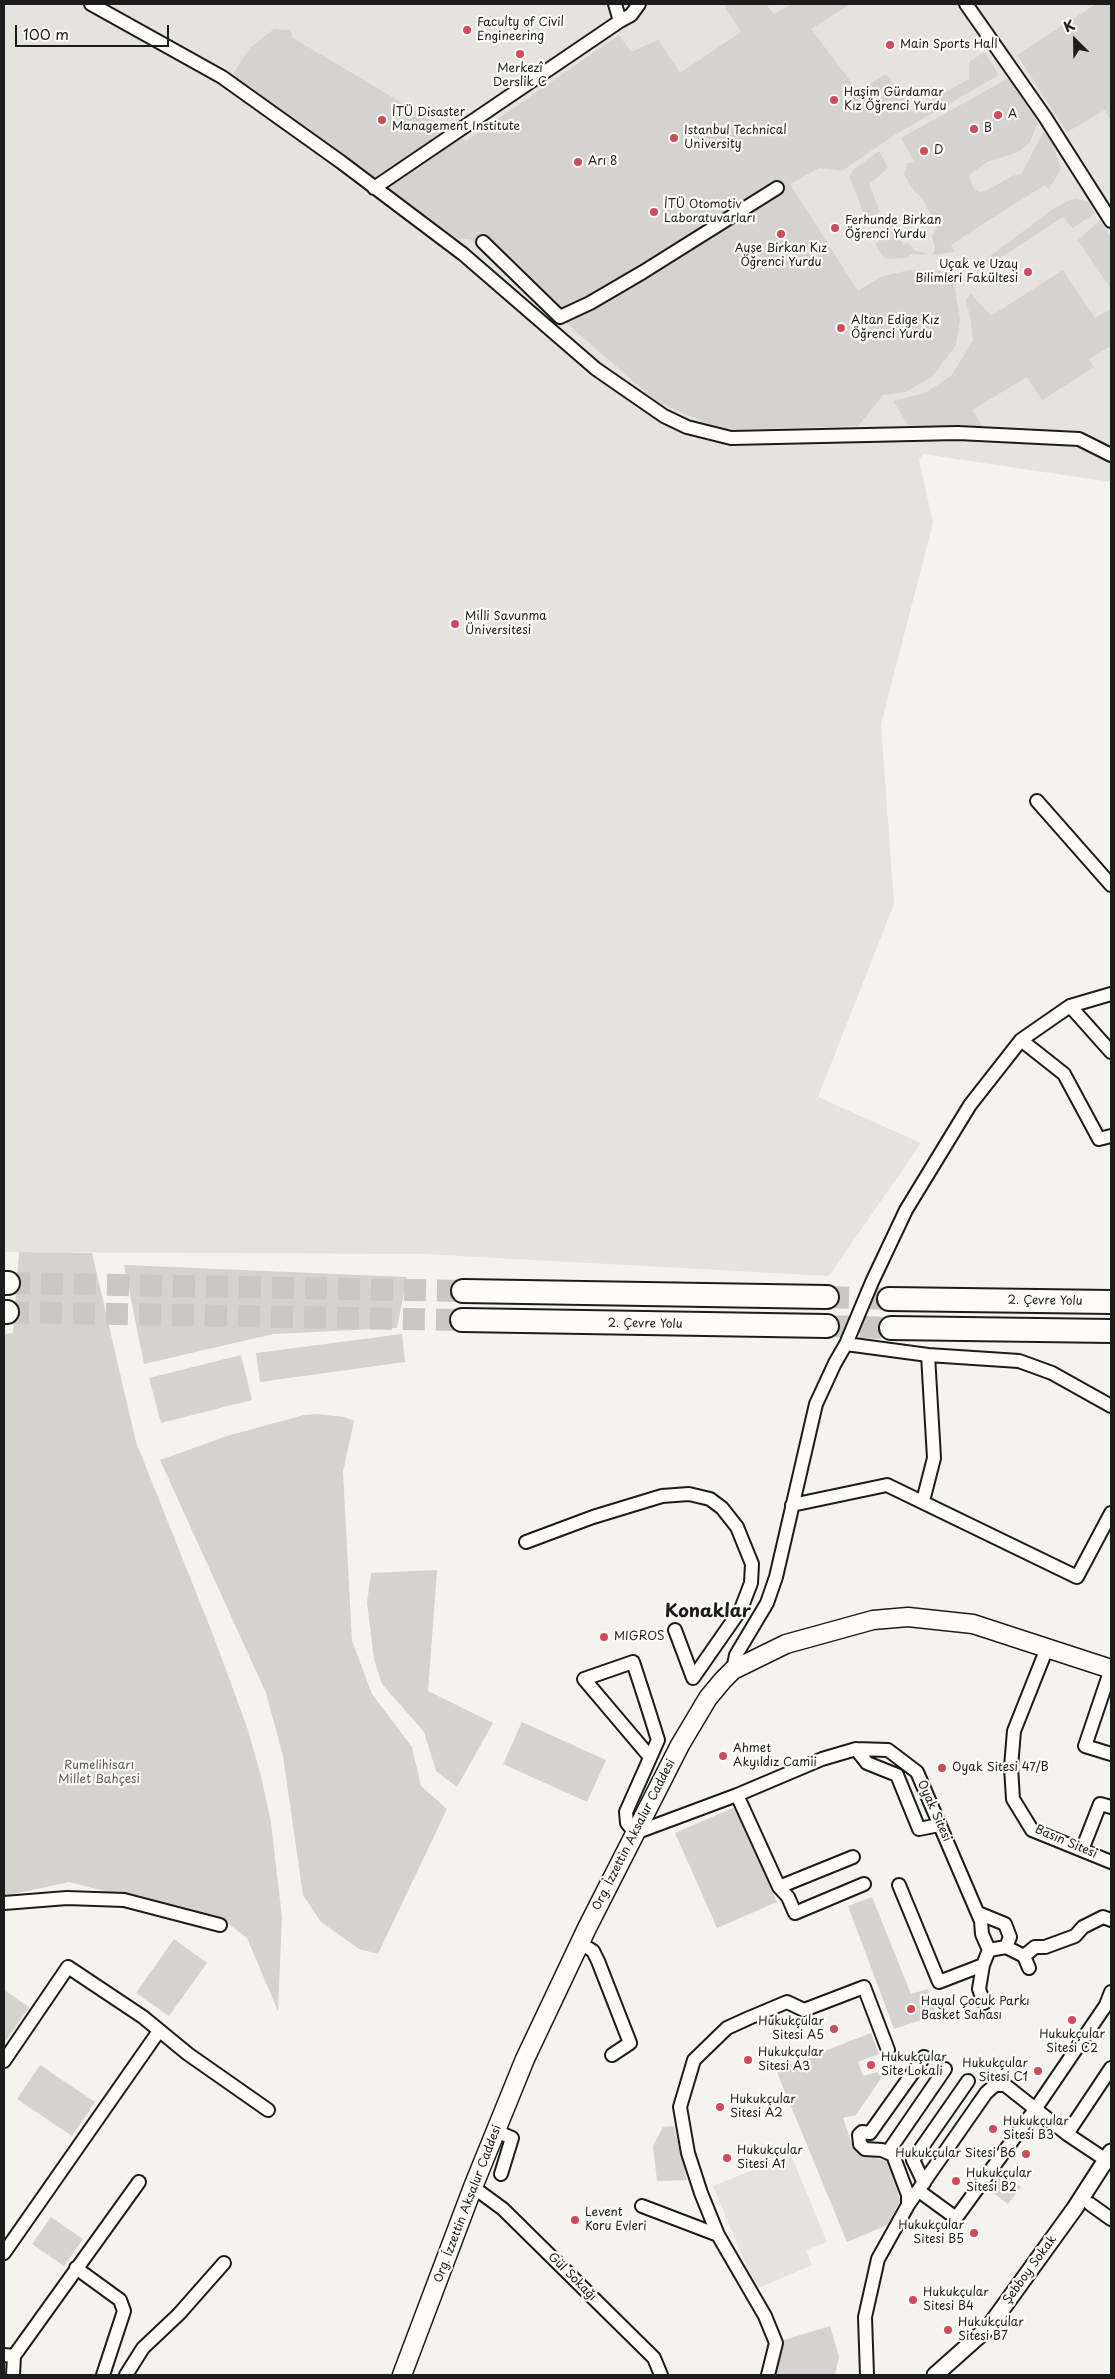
<!DOCTYPE html>
<html>
<head>
<meta charset="utf-8">
<style>
	body { margin:0 }
	#map { position:relative; width:1115px; height:2379px; overflow:hidden; background:#f4f3ee; font-family:"Playpen Sans",sans-serif }
	canvas { display:block }
	.frame { position:absolute; inset:0; border:5px solid #1c1c1c; pointer-events:none }
	.north { position:absolute; left:1050px; top:15px; width:50px; height:50px; -webkit-text-stroke:4px #fdfcf7; paint-order:stroke; rotate:337deg; font-size:14px; font-weight:700; line-height:20px; text-align:center; color:#1c1c1c }
	.north::after { content:''; display:block; margin:auto; width:18px; height:22px; background:#1c1c1c; clip-path:polygon(50% 0,100% 100%,50% 72%,0 100%) }
	.scale { position:absolute; left:15px; top:25px; width:154px; height:22px; box-sizing:border-box; border:2px solid #1c1c1c; border-top:0; padding-left:6px; font-size:15px; line-height:18px; white-space:nowrap; color:#1c1c1c; -webkit-text-stroke:4px #fdfcf7; paint-order:stroke }
</style>
</head>
<body>
<div id="map">
<canvas width="1115" height="2379"></canvas>
<div class="frame"></div>
<div class="north">K</div>
<div class="scale">100 m</div>
</div>
<script>
const g = document.querySelector('canvas').getContext('2d');
g.lineJoin = 'round';
function fillPath(path, color) { g.fillStyle = color; g.fill(path, 'evenodd'); }
const poly = rows => new Path2D(rows.map(r => 'M' + r).join(''));
function strokePath(path, color, width, dash) { g.strokeStyle = color; g.lineWidth = width; g.lineCap = dash ? 'butt' : 'round'; g.setLineDash(dash || []); g.stroke(path); }
function drawText(font, color, halo, rows, align = 'center') {
  g.font = font + ' "Playpen Sans",sans-serif'; g.lineWidth = 4.5; g.setLineDash([]); g.textBaseline = 'middle'; g.strokeStyle = halo; g.fillStyle = color; for (const [text, x, y, turn = 0] of rows) {
    g.save(); g.translate(x, y); g.rotate((+turn || 0) * Math.PI / 180); g.textAlign = isNaN(turn) ? turn : align; if (halo) g.strokeText(text, 0, 0); g.fillText(text, 0, 0); g.restore();
  }
}
const built = poly([
	[4,4,1111,4,1111,482,923,454,919,460,933,523,881,724,894,904,818,1097,921,1143,829,1276,424,1254,4,1252],
	[791,2155,827,2242,806,2250,812,2265,756,2289,713,2186]
]);
const green = poly([
	[723,4,766,4,774,14,792,4,850,4,811,29,858,91,886,74,912,111,969,79,969,62,984,52,999,75,896,134,842,171,819,168,790,184,858,291,880,277,909,270,952,272,960,318,956,345,932,377,905,392,883,395,858,426,721,430,656,401,470,239,458,239,389,193,230,78,250,48,274,29,290,30,293,38,466,141,619,35,631,52,658,40,680,73,741,32],
	[1096,4,1111,4,1111,121,1105,110,1067,132,1017,55],
	[1009,78,1038,122,1030,142,1018,152,987,162,969,175,972,186,979,192,988,190,1012,176,1021,174,1044,131,1053,145,1061,169,1049,189,1045,185,989,220,951,245,954,252,933,255,935,248,932,236,937,228,922,198,914,191,904,174,908,163,915,163,901,138],
	[879,151,888,168,869,184,880,212,866,219,849,176,854,169],
	[1075,198,1088,202,1095,213,1073,228,1063,217,986,267,986,259,1056,207],
	[1100,220,1111,238,1111,289,1078,240],
	[892,225,903,245,908,243,916,251,926,253,928,255,910,254,908,258,885,259,875,244,887,235,884,228],
	[1063,270,1095,318,1111,309,1111,346,1089,359,1094,367,1042,400,1027,377,972,410,983,427,908,425,893,401,925,393,951,376,973,341,971,321,966,300,971,294,991,316],
	[19,1252,92,1253,136,1442,215,1640,248,1730,261,1776,271,1823,282,1917,278,2011,247,1938,226,1922,69,1882,4,1896,4,1334,13,1333],
	[124,1265,407,1277,397,1328,273,1334,144,1364],
	[402,1334,405,1362,260,1382,256,1353],
	[241,1355,252,1400,161,1423,149,1378],
	[316,1414,344,1417,354,1421,343,1472,352,1641,372,1694,412,1747,421,1786,447,1809,378,1954,359,1949,321,1922,303,1895,283,1756,266,1693,160,1460,227,1436,304,1415],
	[437,1570,428,1691,493,1723,457,1787,436,1771,424,1732,382,1684,374,1659,367,1603,371,1573],
	[522,1722,606,1760,587,1802,503,1764],
	[735,1807,777,1902,717,1928,675,1833],
	[872,1897,911,1994,928,1989,937,2015,894,2029,848,1906],
	[174,1939,207,1963,169,2016,136,1993],
	[4,1990,29,2007,6,2041,4,2039],
	[871,2033,879,2054,858,2062,863,2076,877,2072,882,2077,856,2115,843,2118,852,2144,862,2155,889,2161,900,2201,887,2225,847,2242,776,2070],
	[40,2065,95,2102,72,2136,17,2099],
	[674,2126,687,2180,657,2181,653,2146,663,2127],
	[993,2167,1021,2187,1008,2204,981,2184],
	[51,2217,83,2239,64,2266,32,2244],
	[830,2326,839,2357,835,2375,774,2375,778,2366,781,2341]
]);
const motorwayTunnel = poly([
	[8,1283,463,1291],
	[827,1297,889,1299],
	[7,1312,462,1320],
	[827,1326,891,1328]
]);
const minor = poly([
	[91,4,222,77,341,162,463,254,596,369,664,416,687,427,731,438,958,433,1079,439,1111,455],
	[966,4,1045,117,1111,221],
	[620,21,631,15,639,4],
	[374,188,620,21,615,4],
	[483,242,560,317,590,303,643,272,777,188],
	[1037,801,1111,885],
	[1070,1006,1111,1052],
	[1021,1040,1064,1074,1099,1139,1111,1136],
	[846,1344,928,1355,1019,1361,1052,1373,1111,1406],
	[923,1501,934,1458,928,1355],
	[792,1505,887,1485,1077,1577,1111,1513],
	[526,1542,593,1517,662,1496,689,1494,710,1499,722,1508,737,1527,752,1564,751,1583,741,1609,693,1678,675,1630],
	[1047,1648,1014,1731,1011,1767,1013,1799,1032,1830,1111,1862],
	[1111,1669,1085,1746,1111,1754],
	[733,1670,736,1655,767,1603,776,1577,816,1404,835,1363,846,1344,872,1282,906,1210,970,1105,1021,1040,1070,1006,1111,994],
	[856,1749,867,1763,897,1775,919,1829,939,1825],
	[650,1757,584,1679,633,1662,646,1702,658,1740,626,1812,627,1823,635,1833,737,1795,822,1759,856,1749,888,1750,917,1772,981,1921,982,1934,989,1950,1006,1947,1024,1956,1035,1947,1045,1947,1075,1936,1083,1927,1103,1917,1111,1920],
	[737,1795,779,1887,788,1897,795,1913,864,1884],
	[1082,1850,1100,1804,1111,1807],
	[899,1885,939,1982,983,1965,989,1950],
	[779,1887,853,1857],
	[4,1903,67,1898,124,1900,220,1925],
	[978,1913,1005,1924,1010,1937,1006,1947],
	[580,1943,593,1951,598,1961,630,2043,612,2055],
	[1024,1956,1029,1968],
	[983,1965,979,1989,984,2003],
	[4,2061,68,1967,143,2017,188,2054,268,2110],
	[496,2131,512,2138,501,2174],
	[1067,2134,1111,2068],
	[888,2152,945,2069],
	[924,2183,913,2160,968,2081],
	[473,2187,503,2209,654,2358,661,2375],
	[919,2191,956,2218,1036,2108,1106,2005,1111,1992],
	[1090,2204,1111,2219],
	[908,2205,908,2195,893,2155,882,2150,865,2149,860,2144,859,2135,862,2132,870,2133,924,2057],
	[642,2206,718,2235],
	[4,2253,159,2031],
	[76,2268,120,2300,124,2311,103,2375],
	[4,2355,14,2356,13,2375],
	[14,2356,139,2182],
	[126,2375,143,2348,179,2314,224,2263],
	[768,2375,776,2343,765,2316,718,2235,701,2193,688,2153,680,2107,694,2060,727,2028,749,2018,787,2002,804,2010,864,1987,888,2050],
	[867,2375,865,2317,878,2259,908,2205,986,2093,995,2085,1005,2085,1067,2134,1106,2160]
]);
const tertiary = poly([
	[935,2375,989,2327,1075,2208,1111,2152]
]);
const secondary = poly([
	[402,2375,473,2187,525,2059,587,1928,680,1745,708,1698,723,1680,733,1670,786,1644,873,1620,908,1617,973,1624,1111,1669]
]);
const motorway = poly([
	[4,1283,8,1283],
	[463,1291,827,1297],
	[889,1299,1111,1302],
	[4,1312,7,1312],
	[462,1320,827,1326],
	[891,1328,1111,1331]
]);
const markers = [
	[467,30,5,"#d1495b"],
	[890,45,5,"#d1495b"],
	[520,54,5,"#d1495b"],
	[834,100,5,"#d1495b"],
	[998,115,5,"#d1495b"],
	[382,120,5,"#d1495b"],
	[974,129,5,"#d1495b"],
	[674,138,5,"#d1495b"],
	[924,151,5,"#d1495b"],
	[578,162,5,"#d1495b"],
	[654,212,5,"#d1495b"],
	[835,228,5,"#d1495b"],
	[781,234,5,"#d1495b"],
	[1028,272,5,"#d1495b"],
	[841,328,5,"#d1495b"],
	[455,624,5,"#d1495b"],
	[604,1637,5,"#d1495b"],
	[723,1756,5,"#d1495b"],
	[942,1768,5,"#d1495b"],
	[911,2009,5,"#d1495b"],
	[1072,2020,5,"#d1495b"],
	[834,2029,5,"#d1495b"],
	[748,2060,5,"#d1495b"],
	[871,2065,5,"#d1495b"],
	[1038,2071,5,"#d1495b"],
	[720,2107,5,"#d1495b"],
	[993,2129,5,"#d1495b"],
	[1026,2154,5,"#d1495b"],
	[727,2158,5,"#d1495b"],
	[956,2181,5,"#d1495b"],
	[575,2220,5,"#d1495b"],
	[974,2233,5,"#d1495b"],
	[913,2300,5,"#d1495b"],
	[948,2330,5,"#d1495b"]
];
const poiNames = [
	["Faculty of Civil",477,23],
	["Engineering",477,37],
	["Main Sports Hall",900,45],
	["Merkezî",520,69,"center"],
	["Derslik C",520,83,"center"],
	["Haşim Gürdamar",844,93],
	["Kız Öğrenci Yurdu",844,107],
	["İTÜ Disaster",392,113],
	["Management Institute",392,127],
	["A",1008,115],
	["B",984,129],
	["Istanbul Technical",684,131],
	["University",684,145],
	["D",934,151],
	["Arı 8",588,162],
	["İTÜ Otomotiv",664,205],
	["Laboratuvarları",664,219],
	["Ferhunde Birkan",845,221],
	["Öğrenci Yurdu",845,235],
	["Ayşe Birkan Kız",781,249,"center"],
	["Öğrenci Yurdu",781,263,"center"],
	["Uçak ve Uzay",1018,265,"right"],
	["Bilimleri Fakültesi",1018,279,"right"],
	["Altan Edige Kız",851,321],
	["Öğrenci Yurdu",851,335],
	["Milli Savunma",465,617],
	["Üniversitesi",465,631],
	["MIGROS",614,1637],
	["Ahmet",733,1749],
	["Akyıldız Camii",733,1763],
	["Oyak Sitesi 47/B",952,1768],
	["Hayal Çocuk Parkı",921,2002],
	["Basket Sahası",921,2016],
	["Hukukçular",824,2022,"right"],
	["Sitesi A5",824,2036,"right"],
	["Hukukçular",1072,2035,"center"],
	["Sitesi C2",1072,2049,"center"],
	["Hukukçular",758,2053],
	["Sitesi A3",758,2067],
	["Hukukçular",881,2058],
	["Site Lokali",881,2072],
	["Hukukçular",1028,2064,"right"],
	["Sitesi C1",1028,2078,"right"],
	["Hukukçular",730,2100],
	["Sitesi A2",730,2114],
	["Hukukçular",1003,2122],
	["Sitesi B3",1003,2136],
	["Hukukçular",737,2151],
	["Sitesi A1",737,2165],
	["Hukukçular Sitesi B6",1016,2154,"right"],
	["Hukukçular",966,2174],
	["Sitesi B2",966,2188],
	["Levent",585,2213],
	["Koru Evleri",585,2227],
	["Hukukçular",964,2226,"right"],
	["Sitesi B5",964,2240,"right"],
	["Hukukçular",923,2293],
	["Sitesi B4",923,2307],
	["Hukukçular",958,2323],
	["Sitesi B7",958,2337]
];
const streetNames = [
	["2. Çevre Yolu",1045,1301,1],
	["2. Çevre Yolu",645,1324,1],
	["Oyak Sitesi",934,1811,66],
	["Org. İzzettin Aksalur Caddesi",634,1835,-63],
	["Basın Sitesi",1066,1842,23],
	["Org. İzzettin Aksalur Caddesi",468,2204,-69],
	["Şebboy Sokak",1030,2270,-54],
	["Gül Sokağı",572,2277,45]
];
const parkNames = [
	["Rumelihisarı",99,1766],
	["Millet Bahçesi",99,1780]
];
const districtNames = [
	["Konaklar",708,1612]
];
fillPath(built, '#e4e3de');
fillPath(green, '#d4d3cf');
strokePath(motorwayTunnel, '#c9c8c4', 22, [22, 11]);
strokePath(minor, '#1c1c1c', 16);
strokePath(tertiary, '#1c1c1c', 19);
strokePath(secondary, '#1c1c1c', 21);
strokePath(motorway, '#1c1c1c', 26);
strokePath(minor, '#fdfcf7', 12);
strokePath(tertiary, '#fdfcf7', 15);
strokePath(secondary, '#fdfcf7', 18);
strokePath(motorway, '#fdfcf7', 22);
for (const [x, y, r, color] of markers) { const dot = new Path2D(); dot.arc(x, y, r, 0, 2 * Math.PI); g.fillStyle = color; g.fill(dot); strokePath(dot, '#fdfcf7', 2); }
drawText('12px', '#1c1c1c', '#fdfcf7', poiNames, 'left');
drawText('12px', '#1c1c1c', '#fdfcf7', streetNames);
drawText('12px', '#5c5c5b', '#fdfcf7', parkNames);
drawText('bold 18px', '#1c1c1c', '#fdfcf7', districtNames);
</script>
</body>
</html>
